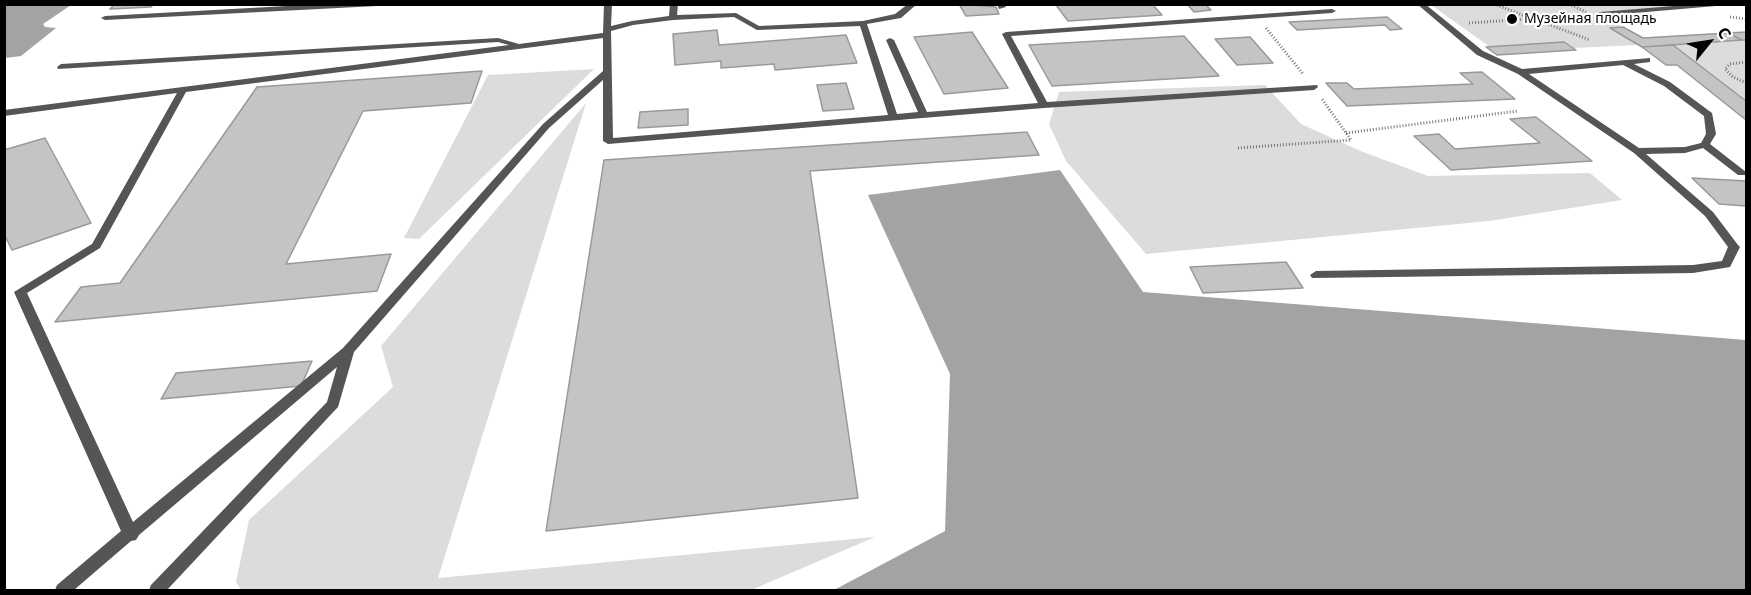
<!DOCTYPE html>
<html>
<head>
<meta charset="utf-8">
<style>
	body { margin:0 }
	#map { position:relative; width:1751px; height:595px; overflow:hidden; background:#fff; font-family:"Noto Sans",sans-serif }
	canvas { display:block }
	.frame { position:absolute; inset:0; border:6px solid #000; pointer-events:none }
	.north { position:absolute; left:1679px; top:12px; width:60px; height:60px; -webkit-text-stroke:4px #fff; paint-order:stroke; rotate:60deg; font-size:16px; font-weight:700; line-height:24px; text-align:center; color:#000 }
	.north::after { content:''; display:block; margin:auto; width:21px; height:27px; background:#000; clip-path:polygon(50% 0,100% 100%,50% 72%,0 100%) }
</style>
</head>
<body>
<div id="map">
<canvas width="1751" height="595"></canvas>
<div class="frame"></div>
<div class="north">С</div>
</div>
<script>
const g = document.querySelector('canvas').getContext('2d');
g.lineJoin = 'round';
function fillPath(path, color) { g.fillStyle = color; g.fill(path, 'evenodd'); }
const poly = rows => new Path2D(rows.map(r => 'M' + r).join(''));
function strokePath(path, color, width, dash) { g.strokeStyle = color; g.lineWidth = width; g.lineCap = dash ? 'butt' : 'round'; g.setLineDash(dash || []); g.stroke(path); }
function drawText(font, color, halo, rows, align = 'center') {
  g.font = font + ' "Noto Sans",sans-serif'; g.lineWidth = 4.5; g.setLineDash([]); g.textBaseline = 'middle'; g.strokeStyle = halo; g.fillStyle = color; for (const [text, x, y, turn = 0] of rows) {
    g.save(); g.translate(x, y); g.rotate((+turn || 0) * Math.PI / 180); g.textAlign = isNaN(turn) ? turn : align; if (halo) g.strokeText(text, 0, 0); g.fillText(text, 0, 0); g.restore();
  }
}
const green = poly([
	[1700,4,1599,14,1623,27,1611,28,1639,45,1574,48,1564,42,1490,47,1431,5],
	[1746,40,1746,101,1673,45],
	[594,69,419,239,404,238,488,75],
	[1265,85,1301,124,1363,152,1428,176,1590,173,1622,200,1489,221,1146,254,1066,161,1049,124,1059,92],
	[586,103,438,578,875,537,751,590,241,590,236,582,249,520,393,387,381,346]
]);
const water = poly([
	[5,4,71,4,71,5,43,24,45,27,56,28,21,56,5,58],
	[1060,170,1143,292,1746,340,1746,590,834,590,945,531,950,374,868,195]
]);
const building = poly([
	[115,4,154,4,151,7,110,9,115,4],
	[959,4,996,7,999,14,966,16,959,4],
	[1152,4,1162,15,1068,21,1056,5,1152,4],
	[1187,4,1205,4,1211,10,1194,12,1187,4],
	[1387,17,1402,29,1390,30,1385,25,1297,30,1289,22,1387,17],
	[1623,27,1643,38,1728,33,1742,40,1642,47,1610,28,1623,27],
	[717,30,719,45,846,35,857,63,775,70,774,64,721,68,721,61,675,65,673,34,717,30],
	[972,32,1008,88,944,94,914,37,972,32],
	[1746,32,1746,40,1742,40,1728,33,1746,32],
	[1184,36,1219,76,1052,86,1029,45,1184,36],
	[1250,37,1273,63,1237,65,1215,39,1250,37],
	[1564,42,1576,50,1497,55,1486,47,1564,42],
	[1673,45,1746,101,1746,120,1677,65,1666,65,1642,47,1673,45],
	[482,71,471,103,363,111,286,264,391,254,377,291,55,322,81,287,120,283,257,87,482,71],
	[1482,72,1515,99,1347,106,1326,83,1347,83,1354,89,1473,84,1460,73,1482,72],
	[846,83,854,109,823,111,817,85,846,83],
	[688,109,688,125,638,128,640,112,688,109],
	[1536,117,1592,161,1451,170,1414,136,1439,134,1455,149,1540,143,1510,119,1536,117],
	[1027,132,1039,155,810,171,858,498,546,531,604,160,1027,132],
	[45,138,91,223,12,250,4,234,4,150,45,138],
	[1692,178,1746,181,1746,206,1719,204,1692,178],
	[1286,262,1303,288,1203,293,1190,267,1286,262],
	[312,361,301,386,161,399,176,373,312,361]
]);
const path = poly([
	[1494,4,1530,18],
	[1569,4,1586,12],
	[1730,17,1746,19],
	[1537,20,1590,40],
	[1469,23,1587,15],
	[1266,28,1303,74],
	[1746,62,1730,64,1725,69,1733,77,1746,83],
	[1346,133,1518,111],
	[1238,148,1351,140,1322,99]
]);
const lane = poly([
	[323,4,380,4,377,6,105,20,101,18,105,16,323,4],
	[604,4,612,4,611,26,632,21,669,16,670,4,678,4,677,15,736,13,759,26,863,21,895,14,908,4,917,4,901,18,867,24,897,114,918,112,886,40,890,38,894,40,927,112,1038,103,1002,34,1006,32,1332,9,1336,11,1332,13,1011,36,1047,102,1317,85,1318,87,1314,90,1044,108,608,144,603,141,603,80,549,128,354,352,338,407,167,590,149,590,151,585,327,402,337,367,139,535,136,540,131,541,74,590,55,590,57,585,121,531,14,292,92,244,177,93,4,116,4,110,509,45,498,42,58,69,57,67,61,64,498,38,519,44,603,33,604,4],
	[734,17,757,30,860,26,888,115,613,138,611,31,633,25,673,20,734,17],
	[603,38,603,71,543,124,343,348,133,522,27,293,100,248,186,92,603,38],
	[997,4,1004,4,1006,7,999,9,997,4],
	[1417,4,1425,4,1483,51,1522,69,1650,58,1650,62,1634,64,1670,82,1712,113,1716,134,1710,144,1746,172,1746,175,1738,175,1703,148,1685,153,1646,154,1713,212,1738,245,1740,247,1730,267,1693,273,1312,278,1310,275,1316,271,1693,265,1722,261,1728,247,1705,216,1634,153,1518,74,1477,55,1417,4],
	[1623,65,1664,86,1704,116,1706,134,1701,143,1685,147,1639,148,1529,74,1623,65],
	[1698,4,1739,4,1600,16,1596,14,1600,12,1698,4]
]);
const markers = [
	[1512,19,6,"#000"]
];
const farPoinames = [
	["Музейная площадь",1524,19]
];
fillPath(green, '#dcdcdc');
fillPath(water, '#a3a3a3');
fillPath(building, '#c4c4c4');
strokePath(building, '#999', 1.5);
strokePath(path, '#777', 3, [1, 2]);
fillPath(lane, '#555');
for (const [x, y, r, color] of markers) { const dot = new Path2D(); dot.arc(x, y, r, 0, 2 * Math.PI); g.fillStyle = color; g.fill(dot); strokePath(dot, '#fff', 2); }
drawText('14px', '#000', '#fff', farPoinames, 'left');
</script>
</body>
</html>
